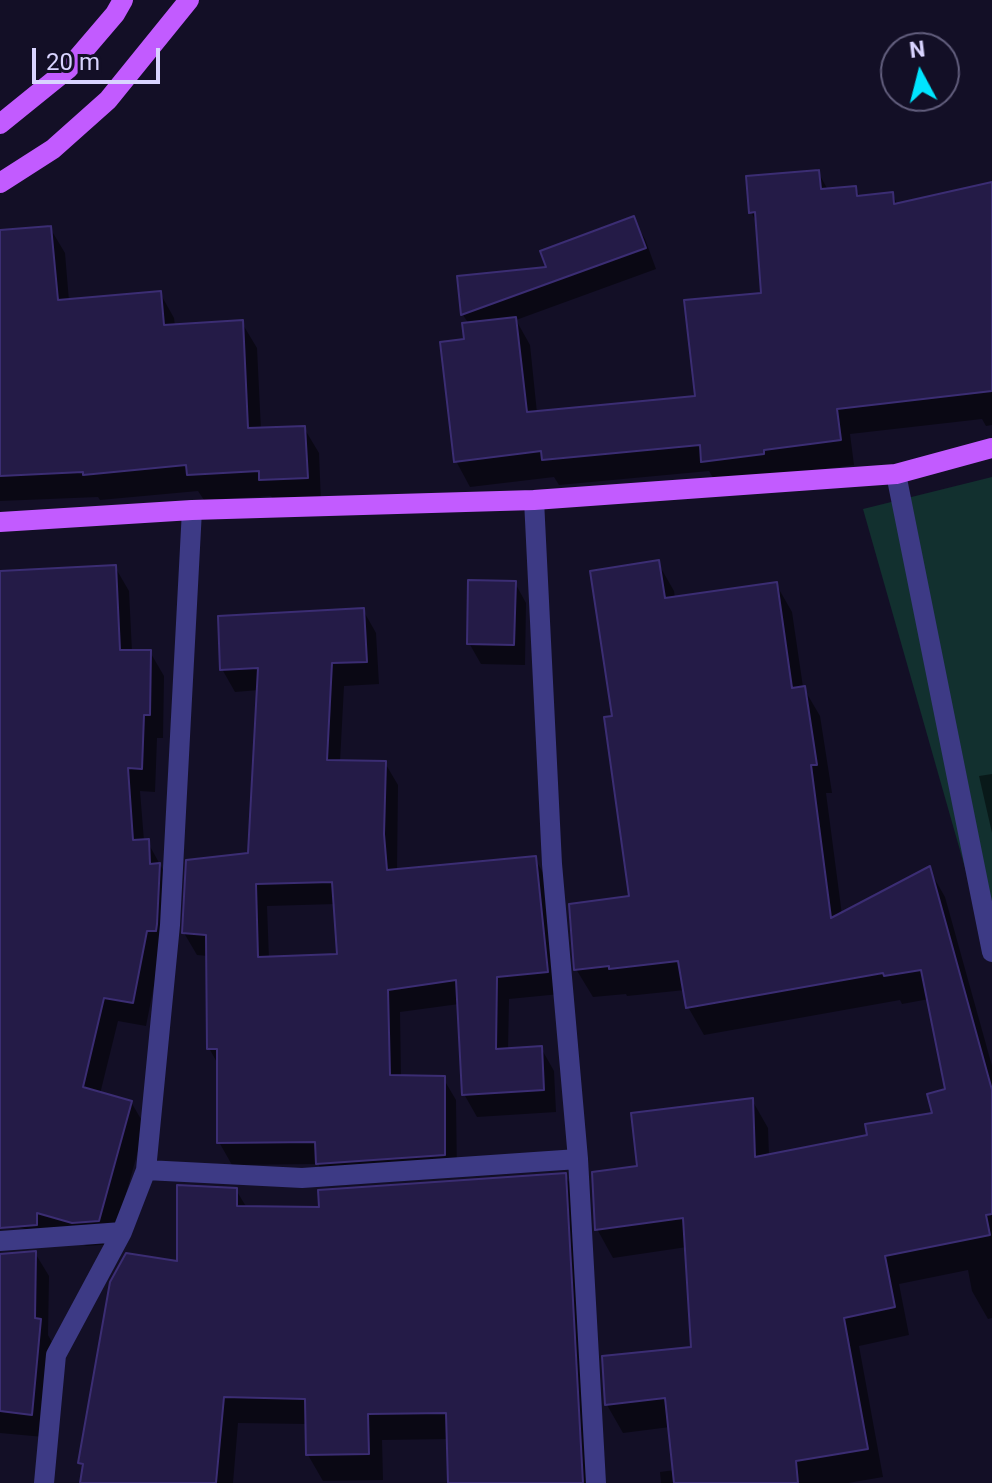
<!DOCTYPE html>
<html>
<head>
<meta charset="utf-8">
<style>
	body { margin:0 }
	#map { position:relative; width:992px; height:1483px; overflow:hidden; background:#130f26; font-family:Roboto,sans-serif }
	canvas { display:block }
	.north { position:absolute; left:880px; top:32px; width:80px; height:80px; box-sizing:border-box; background:#130f26; border:2px solid #625e7d; border-radius:50%; rotate:353deg; font-size:22px; font-weight:700; line-height:32px; text-align:center; color:#d9d4ff }
	.north::after { content:''; display:block; margin:auto; width:28px; height:36px; background:#00e5ff; clip-path:polygon(50% 0,100% 100%,50% 72%,0 100%) }
	.scale { position:absolute; left:32px; top:48px; width:128px; height:36px; box-sizing:border-box; border:4px solid #d9d4ff; border-top:0; padding-left:10px; font-size:24px; line-height:28px; white-space:nowrap; color:#d9d4ff; -webkit-text-stroke:6px #130f26; paint-order:stroke }
</style>
</head>
<body>
<div id="map">
<canvas width="992" height="1483"></canvas>
<div class="north">N</div>
<div class="scale">20 m</div>
</div>
<script>
const g = document.querySelector('canvas').getContext('2d');
g.lineJoin = 'round';
function fillPath(path, color) { g.fillStyle = color; g.fill(path, 'evenodd'); }
const poly = rows => new Path2D(rows.map(r => 'M' + r).join(''));
function strokePath(path, color, width, dash) { g.strokeStyle = color; g.lineWidth = width; g.lineCap = dash ? 'butt' : 'round'; g.setLineDash(dash || []); g.stroke(path); }
const green = poly([
	[992,477,992,963,863,509]
]);
const shadow = poly([
	[818,172,828,190,855,188,861,198,892,194,898,205,992,184,992,425,986,426,982,419,850,434,854,465,777,475,718,486,709,471,559,485,554,477,470,487,456,461,469,324,463,315,459,278,549,269,633,219,645,239,656,269,516,320,530,345,537,413,697,398,763,295,758,225,751,212],
	[50,228,65,253,69,301,160,293,174,318,175,326,242,323,257,348,261,430,304,428,319,453,321,503,276,505,271,496,204,500,198,491,100,500,98,497,0,501,0,232],
	[658,563,674,591,675,599,776,584,792,612,803,687,820,716,832,793,826,793,842,915,929,869,945,897,992,1066,992,1318,988,1319,972,1291,968,1270,899,1284,909,1335,859,1346,883,1477,848,1483,661,1483,660,1472,675,1470,670,1427,623,1433,607,1405,694,1349,687,1247,613,1258,597,1229,640,1168,752,1100,768,1128,769,1156,870,1136,934,1114,948,1091,929,999,902,1004,900,1000,704,1035,688,1007,685,990,627,996,626,994,593,997,576,969,631,898,614,717],
	[115,567,129,591,132,652,150,652,164,676,163,738,157,738,155,792,140,791,144,841,147,841,173,888,146,1026,118,1021,100,1094,131,1102,145,1126,112,1244,87,1246,0,1222,0,573],
	[515,583,526,603,525,665,481,664,469,643],
	[363,610,376,633,379,684,344,686,340,762,385,763,398,785,397,871,535,859,548,881,560,994,509,999,508,1050,541,1048,554,1071,556,1112,477,1117,464,1094,459,1004,400,1012,401,1078,443,1078,456,1100,457,1177,331,1186,318,1164,232,1165,219,1142,219,1066,209,1048,208,956,197,955,184,933,250,855,259,690,235,692,222,669],
	[336,904,339,956,269,959,267,906],
	[992,774,992,833,979,776],
	[565,1175,580,1201,596,1483,450,1483,449,1439,382,1440,383,1480,323,1481,308,1455,307,1424,238,1423,233,1483,82,1483,84,1469,80,1462,179,1264,236,1190,247,1208,321,1209],
	[35,1253,49,1276,48,1335,53,1344,44,1437,0,1433,0,1256]
]);
const building = poly([
	[819,170,821,189,856,186,857,196,893,192,894,204,992,182,992,391,837,409,841,440,764,450,764,454,701,462,700,445,542,460,541,451,454,462,440,342,464,339,462,323,516,317,527,412,695,396,684,300,761,293,755,212,749,213,746,176,819,170],
	[634,216,646,248,461,315,457,276,546,267,540,251,634,216],
	[51,226,58,300,161,291,164,325,243,320,248,428,305,426,308,478,259,480,259,471,187,475,186,465,83,475,83,472,0,476,0,230,51,226],
	[659,560,665,598,777,582,792,688,805,686,817,765,811,765,831,918,930,866,992,1090,992,1214,986,1215,990,1235,885,1256,895,1307,844,1318,868,1449,796,1461,798,1483,674,1483,665,1398,605,1405,602,1356,691,1347,683,1218,595,1230,592,1172,637,1166,631,1113,753,1098,755,1157,867,1135,865,1124,932,1113,927,1094,945,1089,921,970,884,976,883,973,686,1008,678,961,609,969,609,966,574,970,569,904,629,896,604,717,612,716,590,571,659,560],
	[116,565,120,650,151,650,150,715,144,715,142,769,128,768,133,840,149,839,150,864,160,863,157,924,156,931,147,931,133,1003,104,998,83,1087,132,1101,99,1221,72,1223,37,1213,37,1225,0,1228,0,571,116,565],
	[468,580,516,581,514,645,467,644,468,580],
	[364,608,367,662,332,663,327,760,386,761,384,834,387,870,536,856,548,972,497,977,496,1049,542,1046,544,1090,462,1095,456,980,388,990,390,1075,445,1076,445,1155,316,1164,315,1142,217,1143,217,1049,207,1049,206,935,182,933,186,860,248,853,258,668,220,670,218,616,364,608],
	[332,882,337,954,258,957,256,884,332,882],
	[566,1173,583,1483,448,1483,446,1413,368,1414,369,1454,306,1455,305,1399,224,1397,216,1483,80,1483,83,1464,78,1463,110,1282,126,1253,177,1261,177,1185,237,1188,237,1206,319,1207,318,1190,566,1173],
	[36,1251,35,1318,41,1319,32,1415,0,1411,0,1254,36,1251]
]);
const minor = poly([
	[896,474,992,952],
	[534,500,552,864,578,1159,596,1483],
	[146,1170,302,1178,578,1159],
	[0,1241,122,1232],
	[44,1483,56,1355,122,1232,146,1170,170,925,192,510]
]);
const major = poly([
	[0,124,68,69,115,14,123,0],
	[0,183,53,149,108,100,189,0],
	[0,522,192,510,534,500,896,474,992,448]
]);
fillPath(green, '#12302f');
fillPath(shadow, '#0007');
fillPath(building, '#241b47');
strokePath(building, '#3b2d73', 2);
strokePath(minor, '#3d3a85', 20);
strokePath(major, '#c25bff', 20);
</script>
</body>
</html>
